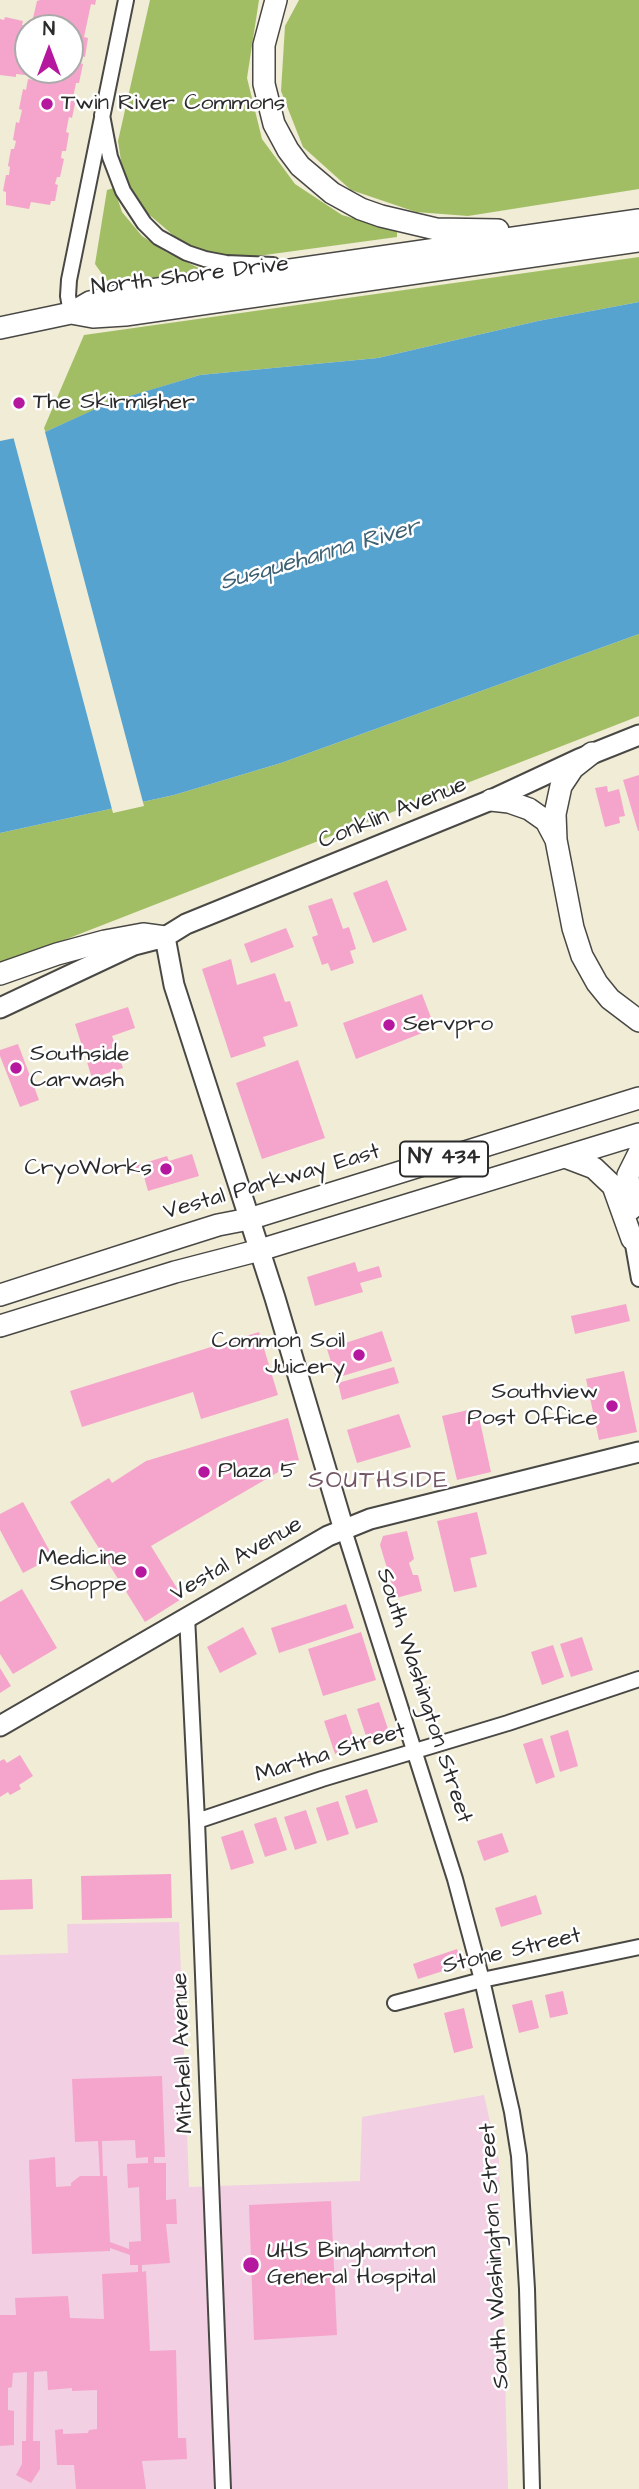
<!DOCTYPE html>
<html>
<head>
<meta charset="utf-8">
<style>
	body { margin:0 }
	#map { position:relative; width:639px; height:2489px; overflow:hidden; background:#f0ecd6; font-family:"Architects Daughter",sans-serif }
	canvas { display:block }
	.north { position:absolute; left:14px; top:14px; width:70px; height:70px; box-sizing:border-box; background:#fff; border:2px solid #aaa; border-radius:50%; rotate:0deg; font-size:19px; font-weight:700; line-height:28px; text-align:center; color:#2b2b2b }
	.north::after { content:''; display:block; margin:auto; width:24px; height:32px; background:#b5179e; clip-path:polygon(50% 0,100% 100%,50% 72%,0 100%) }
</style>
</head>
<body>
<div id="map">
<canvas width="639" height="2489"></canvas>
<div class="north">N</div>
</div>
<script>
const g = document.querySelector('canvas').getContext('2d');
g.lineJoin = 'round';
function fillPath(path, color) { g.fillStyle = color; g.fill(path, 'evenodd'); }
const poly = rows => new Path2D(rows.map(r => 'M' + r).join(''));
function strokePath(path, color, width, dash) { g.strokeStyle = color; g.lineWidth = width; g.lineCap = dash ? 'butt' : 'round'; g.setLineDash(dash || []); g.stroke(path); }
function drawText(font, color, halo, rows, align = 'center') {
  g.font = font + ' "Architects Daughter",sans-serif'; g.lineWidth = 5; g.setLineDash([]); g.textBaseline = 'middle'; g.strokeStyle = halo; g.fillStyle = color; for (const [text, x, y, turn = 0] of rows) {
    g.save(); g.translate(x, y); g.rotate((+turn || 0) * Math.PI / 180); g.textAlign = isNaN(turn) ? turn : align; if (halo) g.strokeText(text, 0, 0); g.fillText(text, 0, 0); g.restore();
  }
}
const built = poly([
	[179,1922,189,2187,360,2181,362,2117,484,2095,499,2161,508,2489,0,2489,0,1955,68,1953,67,1924]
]);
const green = poly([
	[150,0,259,0,247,78,262,139,295,184,342,215,397,231,397,237,250,257,219,256,181,242,145,211,123,174,118,141],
	[299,0,639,0,639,189,468,216,416,212,351,190,303,147,281,91,285,26],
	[114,188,122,212,142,236,166,252,207,272,109,284,95,264,107,190],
	[639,257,639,302,538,321,378,358,200,375,114,401,45,432,44,428,84,335],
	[639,634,639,716,0,965,0,833,174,795,281,763]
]);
const water = poly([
	[639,302,639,634,281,763,174,795,0,833,0,441,45,432,113,401,200,375,378,358,538,321]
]);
const pier = poly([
	[44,428,144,806,113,813,13,436]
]);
const building = poly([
	[40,0,96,0,95,5,91,4,84,37,88,38,85,57,82,56,80,63,83,64,79,83,76,83,73,98,76,99,72,118,69,117,66,132,69,133,66,151,62,151,61,158,64,159,60,177,57,177,55,184,58,185,55,201,51,201,50,205,31,202,29,209,6,205,6,192,3,191,6,175,9,175,10,167,8,166,11,149,14,149,16,141,13,140,16,122,19,123,22,110,19,109,23,89,26,90,28,79,34,80,34,76,16,74,16,77,0,75,0,19,4,20,5,17,23,21,22,25,33,27,28,28,28,70,70,70,70,28,35,28,37,19,33,18,37,1],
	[639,775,639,831,638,831,623,780],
	[607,786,608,792,619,789,625,816,619,817,620,823,605,827,595,788],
	[387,880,407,930,373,943,353,893],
	[332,898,343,929,349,927,356,949,350,951,354,963,331,971,328,963,322,965,312,937,318,935,308,906],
	[286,928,294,947,251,963,244,944],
	[231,959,237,985,275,973,285,1002,290,1001,298,1026,263,1037,266,1046,231,1058,202,969],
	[422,994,435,1028,356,1059,343,1023],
	[128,1007,135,1028,112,1036,123,1068,92,1078,75,1024],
	[18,1044,39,1100,20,1107,0,1056,0,1050],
	[298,1060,325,1138,262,1159,236,1083],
	[192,1154,199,1176,148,1191,143,1173,137,1175,135,1166,167,1156,169,1161],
	[355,1262,358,1272,379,1266,382,1277,360,1283,363,1292,315,1306,307,1277],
	[626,1304,630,1321,575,1334,571,1316],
	[382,1331,392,1361,336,1378,327,1349],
	[259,1332,278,1395,201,1419,193,1392,82,1427,70,1391],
	[394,1367,399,1383,342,1400,338,1383],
	[624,1371,637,1432,599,1440,586,1379],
	[477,1408,491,1472,457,1480,442,1416],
	[399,1414,411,1447,357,1463,347,1430],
	[288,1418,299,1460,151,1546,183,1598,145,1622,70,1502,109,1478,112,1483,146,1461],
	[23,1502,53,1557,23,1573,0,1530,0,1514],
	[477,1512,487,1554,470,1558,477,1587,454,1592,437,1521],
	[407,1531,414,1559,409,1563,413,1575,418,1575,422,1591,396,1598,380,1545,383,1536],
	[22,1589,57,1648,13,1674,0,1654,0,1602],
	[346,1604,354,1628,279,1653,271,1628],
	[243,1627,257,1654,220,1673,207,1647],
	[361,1632,376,1680,323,1696,308,1649],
	[582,1637,593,1670,571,1677,560,1644],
	[553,1645,564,1677,542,1685,531,1652],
	[0,1668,11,1686,0,1693],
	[379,1702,390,1735,368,1742,357,1709],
	[346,1714,357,1747,335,1754,324,1721],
	[568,1730,578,1766,560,1772,550,1736],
	[542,1738,555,1777,536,1784,523,1744],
	[20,1755,33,1776,19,1785,21,1789,10,1795,8,1792,0,1797,0,1761,4,1759,7,1763],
	[367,1789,378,1822,356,1829,345,1796],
	[338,1801,349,1834,327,1841,316,1808],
	[306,1810,317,1843,295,1850,284,1817],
	[276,1817,287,1850,265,1857,254,1824],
	[243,1830,254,1863,231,1870,221,1837],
	[502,1833,509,1852,484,1861,477,1841],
	[171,1874,172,1918,82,1920,81,1876],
	[32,1879,33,1909,0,1910,0,1880],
	[536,1895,542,1914,501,1927,495,1908],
	[457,1949,462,1965,418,1979,413,1964],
	[563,1991,568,2014,550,2018,545,1995],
	[532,2000,539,2028,519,2033,512,2005],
	[464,2008,473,2048,454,2053,444,2013],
	[162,2076,165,2157,154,2157,154,2163,166,2163,166,2200,176,2199,177,2224,166,2224,170,2263,142,2265,142,2272,146,2271,150,2351,176,2350,178,2438,186,2438,187,2459,142,2461,146,2489,76,2489,74,2465,57,2465,55,2430,63,2429,63,2434,88,2433,89,2430,97,2429,97,2390,72,2391,72,2388,48,2390,47,2371,34,2372,33,2441,40,2441,40,2469,31,2483,16,2475,22,2464,22,2441,26,2441,27,2372,13,2373,12,2387,8,2388,8,2410,14,2411,14,2445,0,2446,0,2315,16,2315,15,2298,68,2296,70,2318,104,2319,102,2274,138,2272,138,2265,130,2265,130,2255,110,2248,110,2251,32,2254,29,2160,55,2157,56,2187,71,2186,71,2183,80,2176,100,2176,98,2141,75,2142,72,2079],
	[135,2140,136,2158,148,2157,148,2163,127,2164,128,2188,139,2187,141,2241,129,2242,129,2249,110,2242,107,2176,103,2176,102,2141],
	[331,2201,337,2335,254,2340,249,2205]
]);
const street = poly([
	[102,115,110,157,123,191,144,223,158,237,187,253,205,259,226,263,273,265],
	[71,313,68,296,69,280,126,0],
	[632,1239,639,1279],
	[344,1530,455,1879,482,1980,512,2112,519,2156,527,2289,532,2489],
	[187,1616,197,1821,223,2489],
	[197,1821,322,1779,508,1723,639,1679],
	[395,2003,482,1980,639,1947]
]);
const secondary = poly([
	[165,937,174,985,275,1298,344,1530],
	[0,1008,134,945,165,937,186,924,491,800,579,759,639,735],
	[0,1726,328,1536,370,1519,639,1452]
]);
const primary = poly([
	[276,0,264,45,264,84,274,124,288,150,300,166,332,193,361,209,381,216,436,229,498,230],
	[71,313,90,302,130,293,639,220],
	[0,328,71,313,93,317,125,315,639,241],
	[592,753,573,768,561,786,555,814,556,840,573,928,582,956,597,983,610,999,639,1021],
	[491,800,509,802,529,809,546,821,555,838],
	[0,974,57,954,105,941,143,934,165,937],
	[565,1157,594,1168,613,1186,632,1239],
	[631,1209,628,1175,639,1153],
	[0,1295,180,1237,218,1225,249,1219,639,1098],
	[0,1326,175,1272,260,1250,639,1134]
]);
const markers = [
	[47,104,7,"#b5179e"],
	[19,403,7,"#b5179e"],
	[389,1025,7,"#b5179e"],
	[16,1068,7,"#b5179e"],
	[166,1169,7,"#b5179e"],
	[359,1355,7,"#b5179e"],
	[612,1406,7,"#b5179e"],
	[204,1472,7,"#b5179e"],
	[141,1572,7,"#b5179e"],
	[251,2265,9,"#b5179e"]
];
const shields = [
	[444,1159,88]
];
const shieldNames = [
	["NY 434",444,1159]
];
const poiNames = [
	["Twin River Commons",61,104],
	["The Skirmisher",33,403],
	["Servpro",403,1025],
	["Southside",30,1055],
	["Carwash",30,1081],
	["CryoWorks",152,1169,"right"],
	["Common Soil",345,1342,"right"],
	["Juicery",345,1368,"right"],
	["Southview",598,1393,"right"],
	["Post Office",598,1419,"right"],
	["Plaza 5",218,1472],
	["Medicine",127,1559,"right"],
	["Shoppe",127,1585,"right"],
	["UHS Binghamton",267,2252],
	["General Hospital",267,2278]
];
const streetNames = [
	["North Shore Drive",190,277,-7],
	["Conklin Avenue",393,814,-22],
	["Vestal Parkway East",272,1183,-16],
	["Vestal Avenue",237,1560,-30],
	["South Washington Street",423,1696,72],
	["Martha Street",331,1754,-17],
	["Stone Street",512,1952,-13],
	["Mitchell Avenue",184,2053,-92],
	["South Washington Street",496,2256,-93]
];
const waterNames = [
	["Susquehanna River",320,556,-16]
];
const neighbourhoodNames = [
	["SOUTHSIDE",379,1482]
];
fillPath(built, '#f2cfe2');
fillPath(green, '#a2be65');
fillPath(water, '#56a3cf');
fillPath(pier, '#f0ecd6');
fillPath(building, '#f5a5cb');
strokePath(street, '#494845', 18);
strokePath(secondary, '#494845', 23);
strokePath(primary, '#494845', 24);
strokePath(street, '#fff', 14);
strokePath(secondary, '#fff', 19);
strokePath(primary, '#fff', 21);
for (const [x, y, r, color] of markers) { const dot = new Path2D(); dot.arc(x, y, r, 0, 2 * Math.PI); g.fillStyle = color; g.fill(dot); strokePath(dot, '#fff', 2.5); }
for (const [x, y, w] of shields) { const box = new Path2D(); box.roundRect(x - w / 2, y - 17.5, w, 35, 5); g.fillStyle = '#fff'; g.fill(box); strokePath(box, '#2b2b2b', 2); }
drawText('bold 21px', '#2b2b2b', null, shieldNames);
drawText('23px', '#2b2b2b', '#fff', poiNames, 'left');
drawText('23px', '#2b2b2b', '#fff', streetNames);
drawText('italic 24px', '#3e6175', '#fff', waterNames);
g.letterSpacing = '2px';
drawText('24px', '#725663', '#fff', neighbourhoodNames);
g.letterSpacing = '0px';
</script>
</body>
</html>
